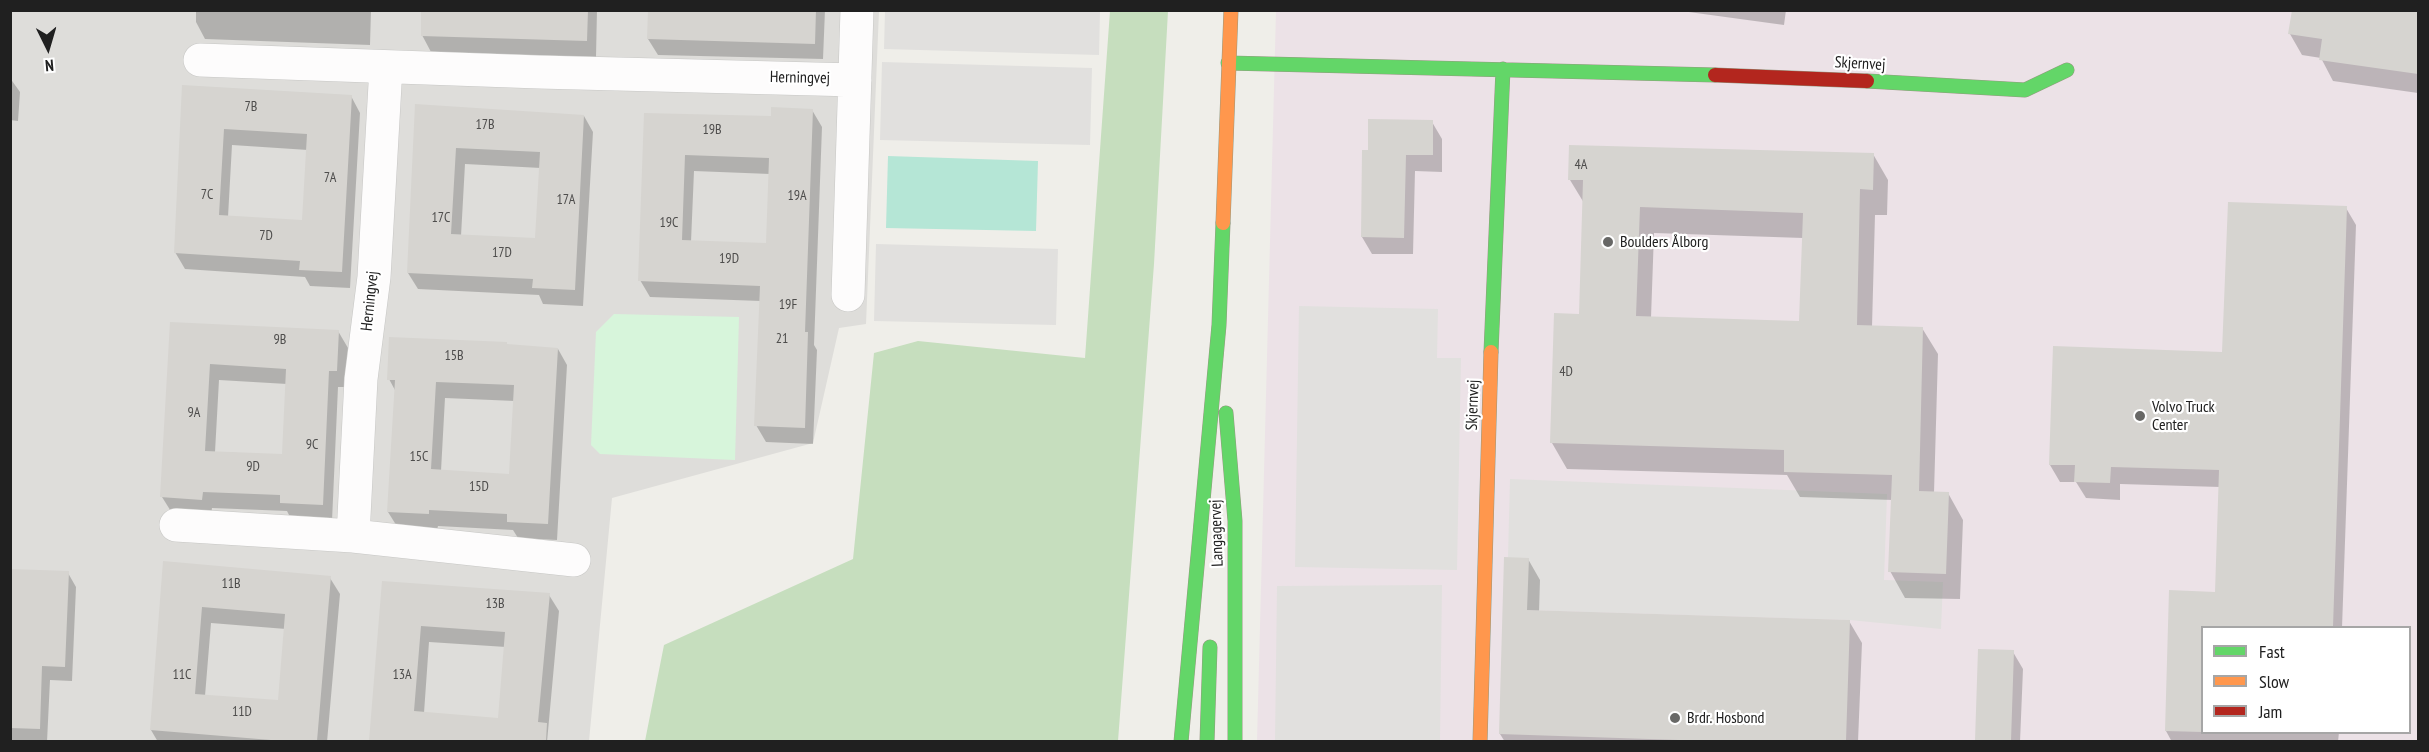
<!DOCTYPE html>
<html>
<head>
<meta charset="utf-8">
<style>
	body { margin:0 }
	#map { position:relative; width:2429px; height:752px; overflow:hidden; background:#efeee9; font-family:"PT Sans Narrow",sans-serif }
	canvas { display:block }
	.frame { position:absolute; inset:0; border:12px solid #202020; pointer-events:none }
	.legend { position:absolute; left:2201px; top:626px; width:210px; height:108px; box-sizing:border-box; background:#fff; border:2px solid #a6a6a6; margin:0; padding:8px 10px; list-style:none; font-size:18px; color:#202020 }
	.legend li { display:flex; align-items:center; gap:12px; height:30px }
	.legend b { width:30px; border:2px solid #a6a6a6 }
	.north { position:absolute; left:18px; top:18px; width:60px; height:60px; -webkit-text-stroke:4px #fff; paint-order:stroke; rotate:175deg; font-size:16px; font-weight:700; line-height:24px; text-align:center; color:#202020 }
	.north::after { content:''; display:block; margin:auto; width:21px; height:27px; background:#202020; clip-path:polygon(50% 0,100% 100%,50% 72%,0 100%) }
</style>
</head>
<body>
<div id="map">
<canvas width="2429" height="752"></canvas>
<div class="frame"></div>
<ul class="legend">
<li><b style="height:8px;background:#63d668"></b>Fast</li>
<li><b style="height:8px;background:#ff974d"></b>Slow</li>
<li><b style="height:8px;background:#b3261e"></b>Jam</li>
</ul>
<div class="north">N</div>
</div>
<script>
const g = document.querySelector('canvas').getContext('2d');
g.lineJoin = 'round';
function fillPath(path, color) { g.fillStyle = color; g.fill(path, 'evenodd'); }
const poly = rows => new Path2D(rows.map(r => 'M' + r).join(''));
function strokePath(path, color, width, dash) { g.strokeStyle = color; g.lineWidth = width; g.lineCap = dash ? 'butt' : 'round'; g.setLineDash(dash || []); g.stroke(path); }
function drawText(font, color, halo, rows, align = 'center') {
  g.font = font + ' "PT Sans Narrow",sans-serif'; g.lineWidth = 4.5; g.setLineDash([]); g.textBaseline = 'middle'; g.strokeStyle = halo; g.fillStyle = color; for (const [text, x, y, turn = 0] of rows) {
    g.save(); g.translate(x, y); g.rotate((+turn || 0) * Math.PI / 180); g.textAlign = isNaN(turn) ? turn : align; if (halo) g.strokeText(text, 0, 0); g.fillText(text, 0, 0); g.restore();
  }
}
const residential = poly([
	[10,11,879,11,866,324,839,328,813,443,612,498,589,741,11,741]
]);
const industrial = poly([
	[1276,11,2418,11,2418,741,1257,741],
	[2202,628,2410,628,2410,732,2202,732]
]);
const forest = poly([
	[1110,11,1168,11,1154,264,1118,741,645,741,664,645,853,559,874,353,918,341,1085,358]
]);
const park = poly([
	[614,314,739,317,735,460,600,454,591,445,596,332]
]);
const pitch = poly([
	[888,156,1038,161,1036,231,886,228]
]);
const parking = poly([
	[885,11,1100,11,1099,55,884,49],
	[882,62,1092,68,1090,145,880,140],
	[876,244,1058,249,1056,325,874,321],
	[1299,306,1438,309,1437,358,1461,358,1457,570,1295,567],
	[1510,479,1887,494,1884,580,1943,582,1941,629,1850,620,1527,610,1526,565,1508,557],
	[1442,585,1440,741,1275,741,1277,586]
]);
const shadow = poly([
	[196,10,371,10,370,45,205,39,196,22],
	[423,10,597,10,596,57,431,52,422,35],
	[649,10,825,10,823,59,658,55,648,39],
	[1674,10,1786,10,1784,25],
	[2293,10,2418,10,2418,93,2333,81,2321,58,2302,55,2290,34],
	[10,78,20,92,18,121,10,120],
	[184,87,351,96,360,113,350,288,310,286,305,277,185,269,175,252],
	[232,145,308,150,304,221,228,217],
	[416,106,584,116,593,132,583,306,543,304,539,295,418,289,408,273],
	[465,164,541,168,537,239,461,236],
	[812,110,822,127,814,345,817,350,813,444,766,442,756,425,761,301,650,297,640,280,645,114,772,118],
	[694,171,770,174,768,244,691,242],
	[1432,122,1442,139,1442,172,1415,171,1413,254,1372,254,1362,237,1369,151],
	[1873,154,1888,180,1887,215,1875,215,1872,327,1922,328,1938,354,1934,493,1948,493,1963,520,1960,599,1905,598,1890,571,1893,500,1800,497,1787,475,1567,469,1552,443,1581,316,1584,203,1570,180],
	[1654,233,1803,238,1801,323,1651,318],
	[2346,208,2356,225,2342,628,2202,628,2202,732,2339,732,2338,742,2172,742,2166,731,2171,592,2216,594,2220,487,2120,484,2120,500,2086,498,2076,482,2060,482,2050,465,2224,353],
	[172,323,338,331,348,348,346,387,338,387,332,521,291,519,287,511,212,508,211,516,172,513,162,497],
	[219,380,287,384,284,455,215,452],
	[507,346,558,349,567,365,557,540,518,538,513,530,438,526,437,530,398,528,388,512,396,392,389,379],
	[445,398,515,401,511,475,441,471],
	[1528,559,1540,580,1539,612,1849,621,1862,643,1858,742,1505,742,1500,734],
	[165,563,330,578,340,594,327,742,158,742,151,730],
	[211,623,286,629,280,702,205,696],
	[10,571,68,573,76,587,72,681,50,680,47,742,10,742],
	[384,583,549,595,559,611,547,742,371,742],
	[429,642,506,647,499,720,424,713],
	[1979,651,2013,652,2023,669,2020,742,1976,742]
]);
const building = poly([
	[421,10,588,10,587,41,421,36],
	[648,10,816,10,815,44,647,39],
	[2292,10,2418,10,2418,74,2319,60,2322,39,2288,34],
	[182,85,352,95,342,272,299,270,300,261,174,253],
	[224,129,307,134,302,220,219,215],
	[415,104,584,115,575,290,532,288,533,279,407,273],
	[456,148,540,152,535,238,451,234],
	[771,107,813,109,805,332,808,332,805,428,754,426,760,286,638,281,644,113,771,116],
	[685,155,769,158,766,243,682,240],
	[1368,119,1433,120,1433,155,1406,155,1404,238,1361,237,1362,150,1368,150],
	[1569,145,1874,153,1873,190,1860,189,1857,325,1923,327,1919,491,1949,492,1946,574,1888,572,1892,475,1784,472,1784,450,1550,443,1554,313,1579,314,1583,180,1568,180],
	[1640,207,1803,213,1799,321,1636,316],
	[2228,202,2347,206,2333,627,2202,627,2202,732,2165,731,2169,590,2215,592,2219,470,2111,467,2110,483,2074,482,2075,465,2049,465,2053,346,2222,352],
	[170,322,339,330,337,371,329,371,323,505,280,503,280,495,203,492,202,500,160,497],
	[210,364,286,369,282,454,205,451],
	[389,337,507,342,507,344,558,348,548,524,507,522,507,514,429,510,429,514,387,512,395,380,387,380],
	[436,382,514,385,509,474,431,469],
	[1504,557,1529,558,1527,610,1850,620,1846,741,1709,741,1499,734],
	[163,561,331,576,317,741,283,741,150,730],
	[202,607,285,614,278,700,195,694],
	[10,569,69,571,65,667,42,666,40,729,10,728],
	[382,581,550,593,538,722,547,723,546,741,369,741],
	[421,626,505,632,498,718,414,711],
	[1978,649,2014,650,2011,741,1975,741]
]);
const street = poly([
	[200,60,539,72,855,80],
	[848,295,857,10],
	[176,525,353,536,574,560],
	[353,536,361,379,374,277,386,67]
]);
const fast = poly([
	[1228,63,1715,75],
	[1867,81,2025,90,2067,70],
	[1491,352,1503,69],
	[1226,413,1235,521,1235,742],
	[1181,742,1219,325,1223,223],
	[1207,742,1210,647]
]);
const slow = poly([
	[1223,223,1231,10],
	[1480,742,1491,352]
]);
const jam = poly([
	[1715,75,1867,81]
]);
const markers = [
	[1608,242,6,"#686866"],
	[2140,416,6,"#686866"],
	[1675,718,6,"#686866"]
];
const numberNames = [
	["7B",251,107],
	["17B",485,125],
	["19B",712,130],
	["4A",1581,165],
	["7A",330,178],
	["7C",207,195],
	["19A",797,196],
	["17A",566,200],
	["17C",441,218],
	["19C",669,223],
	["7D",266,236],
	["17D",502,253],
	["19D",729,259],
	["19F",788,305],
	["21",782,339],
	["9B",280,340],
	["15B",454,356],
	["4D",1566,372],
	["9A",194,413],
	["9C",312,445],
	["15C",419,457],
	["9D",253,467],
	["15D",479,487],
	["11B",231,584],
	["13B",495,604],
	["11C",182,675],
	["13A",402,675],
	["11D",242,712]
];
const streetNames = [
	["Skjernvej",1860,64,3],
	["Herningvej",800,78,1],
	["Herningvej",370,301,-84],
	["Skjernvej",1473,405,-88],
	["Langagervej",1217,533,-92]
];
const poiNames = [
	["Boulders Ålborg",1620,242],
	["Volvo Truck",2152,407],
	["Center",2152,425],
	["Brdr. Hosbond",1687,718]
];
fillPath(residential, '#deddda');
fillPath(industrial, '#ece2e7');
fillPath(forest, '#c6debe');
fillPath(park, '#d7f5db');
fillPath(pitch, '#b5e6d6');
fillPath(parking, '#e1e0de');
fillPath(shadow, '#0003');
fillPath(building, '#d6d4d0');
strokePath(street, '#c7c7c5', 34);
strokePath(fast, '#959980', 15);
strokePath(slow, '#959980', 15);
strokePath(jam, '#959980', 15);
strokePath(street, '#fdfcfc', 33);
strokePath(fast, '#63d668', 14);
strokePath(slow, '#ff974d', 14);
strokePath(jam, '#b3261e', 14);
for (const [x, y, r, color] of markers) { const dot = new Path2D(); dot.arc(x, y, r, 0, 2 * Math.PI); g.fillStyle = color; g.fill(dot); strokePath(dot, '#fff', 2); }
drawText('14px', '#4e4d4c', null, numberNames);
drawText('16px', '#202020', '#fff', streetNames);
drawText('16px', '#202020', '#fff', poiNames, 'left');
</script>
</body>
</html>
